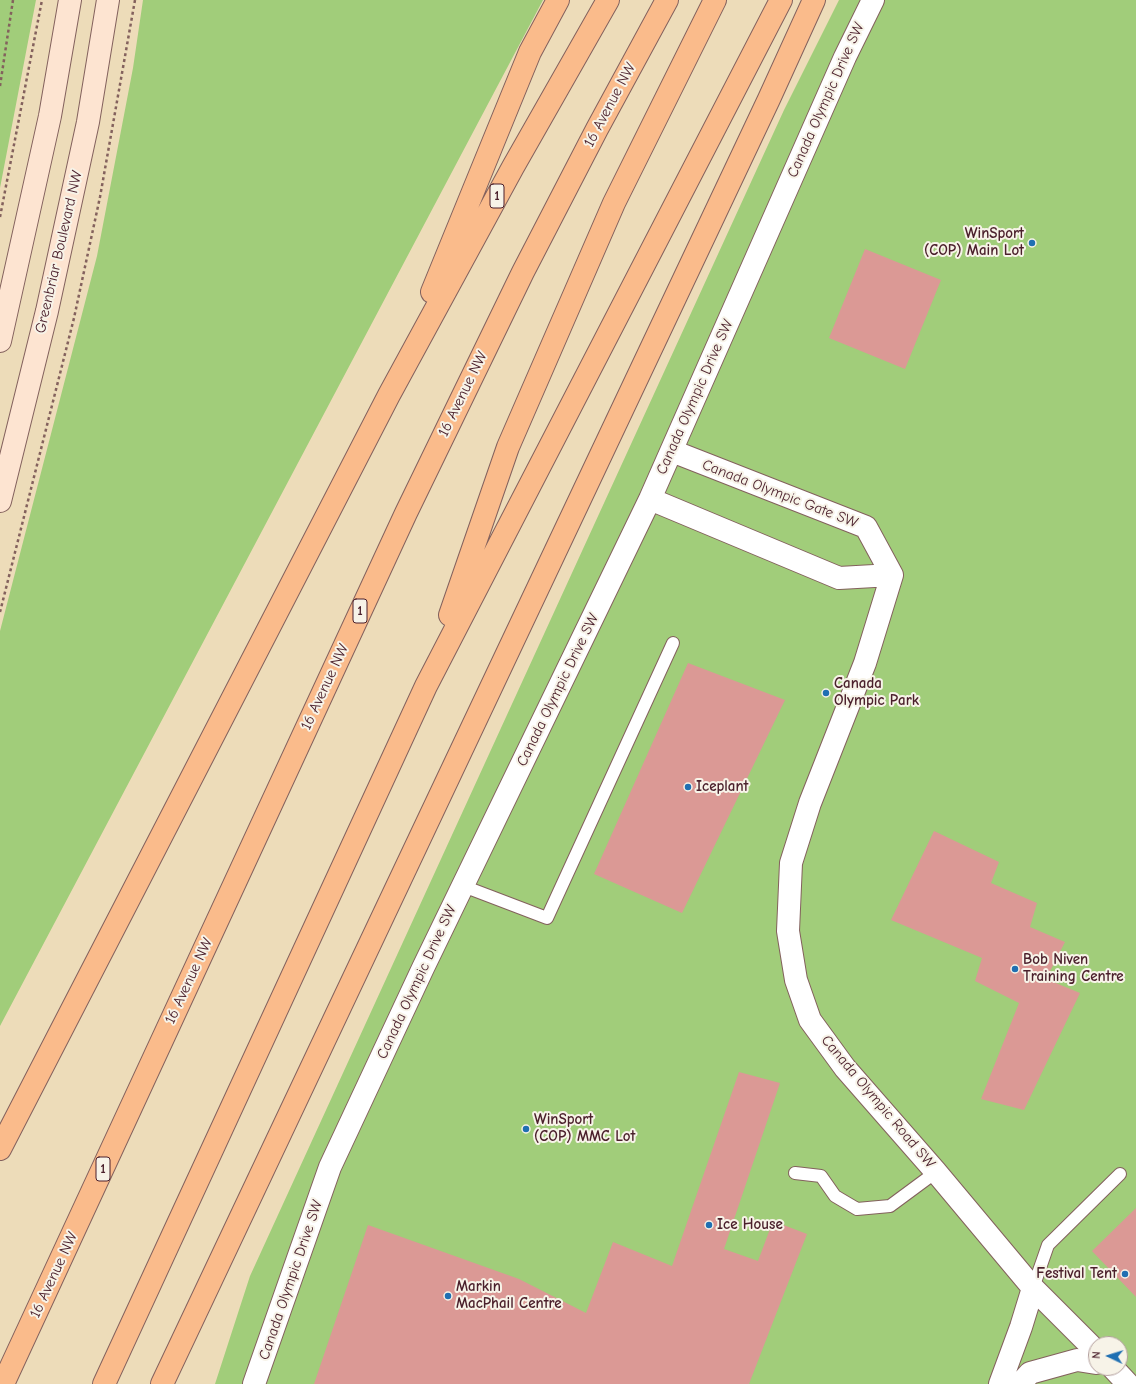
<!DOCTYPE html>
<html>
<head>
<meta charset="utf-8">
<style>
	body { margin:0 }
	#map { position:relative; width:1136px; height:1384px; overflow:hidden; background:#eddcb9; font-family:"Comic Neue",sans-serif }
	canvas { display:block }
	.north { position:absolute; left:1088px; top:1336px; width:40px; height:40px; box-sizing:border-box; background:#f7f3e8; border:1px solid #b29e9c; border-radius:50%; rotate:274deg; font-size:11px; font-weight:700; line-height:16px; text-align:center; color:#4a1f2b }
	.north::after { content:''; display:block; margin:auto; width:14px; height:18px; background:#1f6fb2; clip-path:polygon(50% 0,100% 100%,50% 72%,0 100%) }
</style>
</head>
<body>
<div id="map">
<canvas width="1136" height="1384"></canvas>
<div class="north">N</div>
</div>
<script>
const g = document.querySelector('canvas').getContext('2d');
g.lineJoin = 'round';
function fillPath(path, color) { g.fillStyle = color; g.fill(path, 'evenodd'); }
const poly = rows => new Path2D(rows.map(r => 'M' + r).join(''));
function strokePath(path, color, width, dash) { g.strokeStyle = color; g.lineWidth = width; g.lineCap = dash ? 'butt' : 'round'; g.setLineDash(dash || []); g.stroke(path); }
function drawText(font, color, halo, rows, align = 'center') {
  g.font = font + ' "Comic Neue",sans-serif'; g.lineWidth = 4; g.setLineDash([]); g.textBaseline = 'middle'; g.strokeStyle = halo; g.fillStyle = color; for (const [text, x, y, turn = 0] of rows) {
    g.save(); g.translate(x, y); g.rotate((+turn || 0) * Math.PI / 180); g.textAlign = isNaN(turn) ? turn : align; if (halo) g.strokeText(text, 0, 0); g.fillText(text, 0, 0); g.restore();
  }
}
const green = poly([
	[0,0,36,0,0,188],
	[143,0,543,0,0,1026,0,631,97,256,133,68],
	[839,0,1136,0,1136,1384,215,1384,250,1276,784,110],
	[1096,1344,1120,1344,1120,1368,1096,1368]
]);
const building = poly([
	[865,249,941,280,905,369,829,338],
	[688,663,785,700,682,913,594,874],
	[934,831,999,862,991,883,1037,903,1030,927,1065,942,1046,979,1080,993,1024,1110,981,1099,1019,1003,975,981,982,958,891,920],
	[739,1072,780,1083,724,1249,758,1261,773,1221,807,1234,749,1384,314,1384,368,1225,519,1279,586,1313,613,1242,672,1266],
	[1136,1208,1136,1297,1092,1251]
]);
const path = poly([
	[0,86,13,0],
	[0,217,42,0],
	[0,612,74,318,100,197,135,0]
]);
const lane = poly([
	[463,886,547,918,673,643],
	[795,1173,821,1176,835,1196,857,1209,890,1206,936,1172],
	[1033,1288,1048,1245,1120,1174]
]);
const street = poly([
	[672,451,866,527,892,575],
	[650,499,839,578,892,575],
	[892,575,865,663,810,803,791,863,788,931,796,980,810,1020,845,1068,936,1172,1033,1288,1096,1351],
	[1113,1368,1128,1384],
	[254,1384,330,1167,423,968,650,499,845,57,873,0],
	[1000,1384,1021,1327,1033,1288],
	[1020,1384,1030,1373,1077,1360,1096,1363]
]);
const secondary = poly([
	[0,341,50,116,70,0],
	[0,501,47,311,88,122,108,0]
]);
const highway = poly([
	[432,292,530,52,558,0],
	[450,615,508,447,614,203,715,0],
	[0,1149,389,395,513,167,608,0],
	[3,1384,406,513,523,272,597,129,667,0],
	[104,1384,426,686,781,0],
	[162,1384,769,99,814,0]
]);
const markers = [
	[1032,243,4,"#1f6fb2"],
	[826,693,4,"#1f6fb2"],
	[688,787,4,"#1f6fb2"],
	[1015,969,4,"#1f6fb2"],
	[526,1129,4,"#1f6fb2"],
	[709,1225,4,"#1f6fb2"],
	[1125,1274,4,"#1f6fb2"],
	[448,1296,4,"#1f6fb2"]
];
const shields = [
	[497,196,14],
	[360,611,14],
	[103,1169,14]
];
const shieldNames = [
	["1",497,196],
	["1",360,611],
	["1",103,1169]
];
const streetNames = [
	["Canada Olympic Drive SW",826,100,-66],
	["16 Avenue NW",610,105,-62],
	["Greenbriar Boulevard NW",59,252,-77],
	["16 Avenue NW",463,394,-64],
	["Canada Olympic Drive SW",695,397,-66],
	["Canada Olympic Gate SW",780,494,21],
	["16 Avenue NW",325,687,-65],
	["Canada Olympic Drive SW",558,690,-64],
	["16 Avenue NW",189,981,-65],
	["Canada Olympic Drive SW",417,982,-65],
	["Canada Olympic Road SW",878,1102,50],
	["16 Avenue NW",54,1275,-65],
	["Canada Olympic Drive SW",291,1280,-71]
];
const poiNames = [
	["WinSport",1024,234,"right"],
	["(COP) Main Lot",1024,251,"right"],
	["Canada",834,684],
	["Olympic Park",834,701],
	["Iceplant",696,787],
	["Bob Niven",1023,960],
	["Training Centre",1023,977],
	["WinSport",534,1120],
	["(COP) MMC Lot",534,1137],
	["Ice House",717,1225],
	["Festival Tent",1117,1274,"right"],
	["Markin",456,1287],
	["MacPhail Centre",456,1304]
];
fillPath(green, '#a1cd7a');
fillPath(building, '#db9995');
strokePath(lane, '#83615d', 14);
strokePath(street, '#83615d', 24);
strokePath(secondary, '#83615d', 24);
strokePath(highway, '#83615d', 24);
strokePath(path, '#83615d', 2.5, [3, 3]);
strokePath(lane, '#fff', 12);
strokePath(street, '#fff', 22);
strokePath(secondary, '#fde4d1', 22);
strokePath(highway, '#fabb8b', 22);
for (const [x, y, r, color] of markers) { const dot = new Path2D(); dot.arc(x, y, r, 0, 2 * Math.PI); g.fillStyle = color; g.fill(dot); strokePath(dot, '#f7f3e8', 1.5); }
for (const [x, y, w] of shields) { const box = new Path2D(); box.roundRect(x - w / 2, y - 12, w, 24, 3); g.fillStyle = '#f7f3e8'; g.fill(box); strokePath(box, '#4a1f2b', 1); }
drawText('bold 14px', '#4a1f2b', null, shieldNames);
drawText('15px', '#4a1f2b', '#f7f3e8', streetNames);
drawText('bold 15px', '#4a1f2b', '#f7f3e8', poiNames, 'left');
</script>
</body>
</html>
